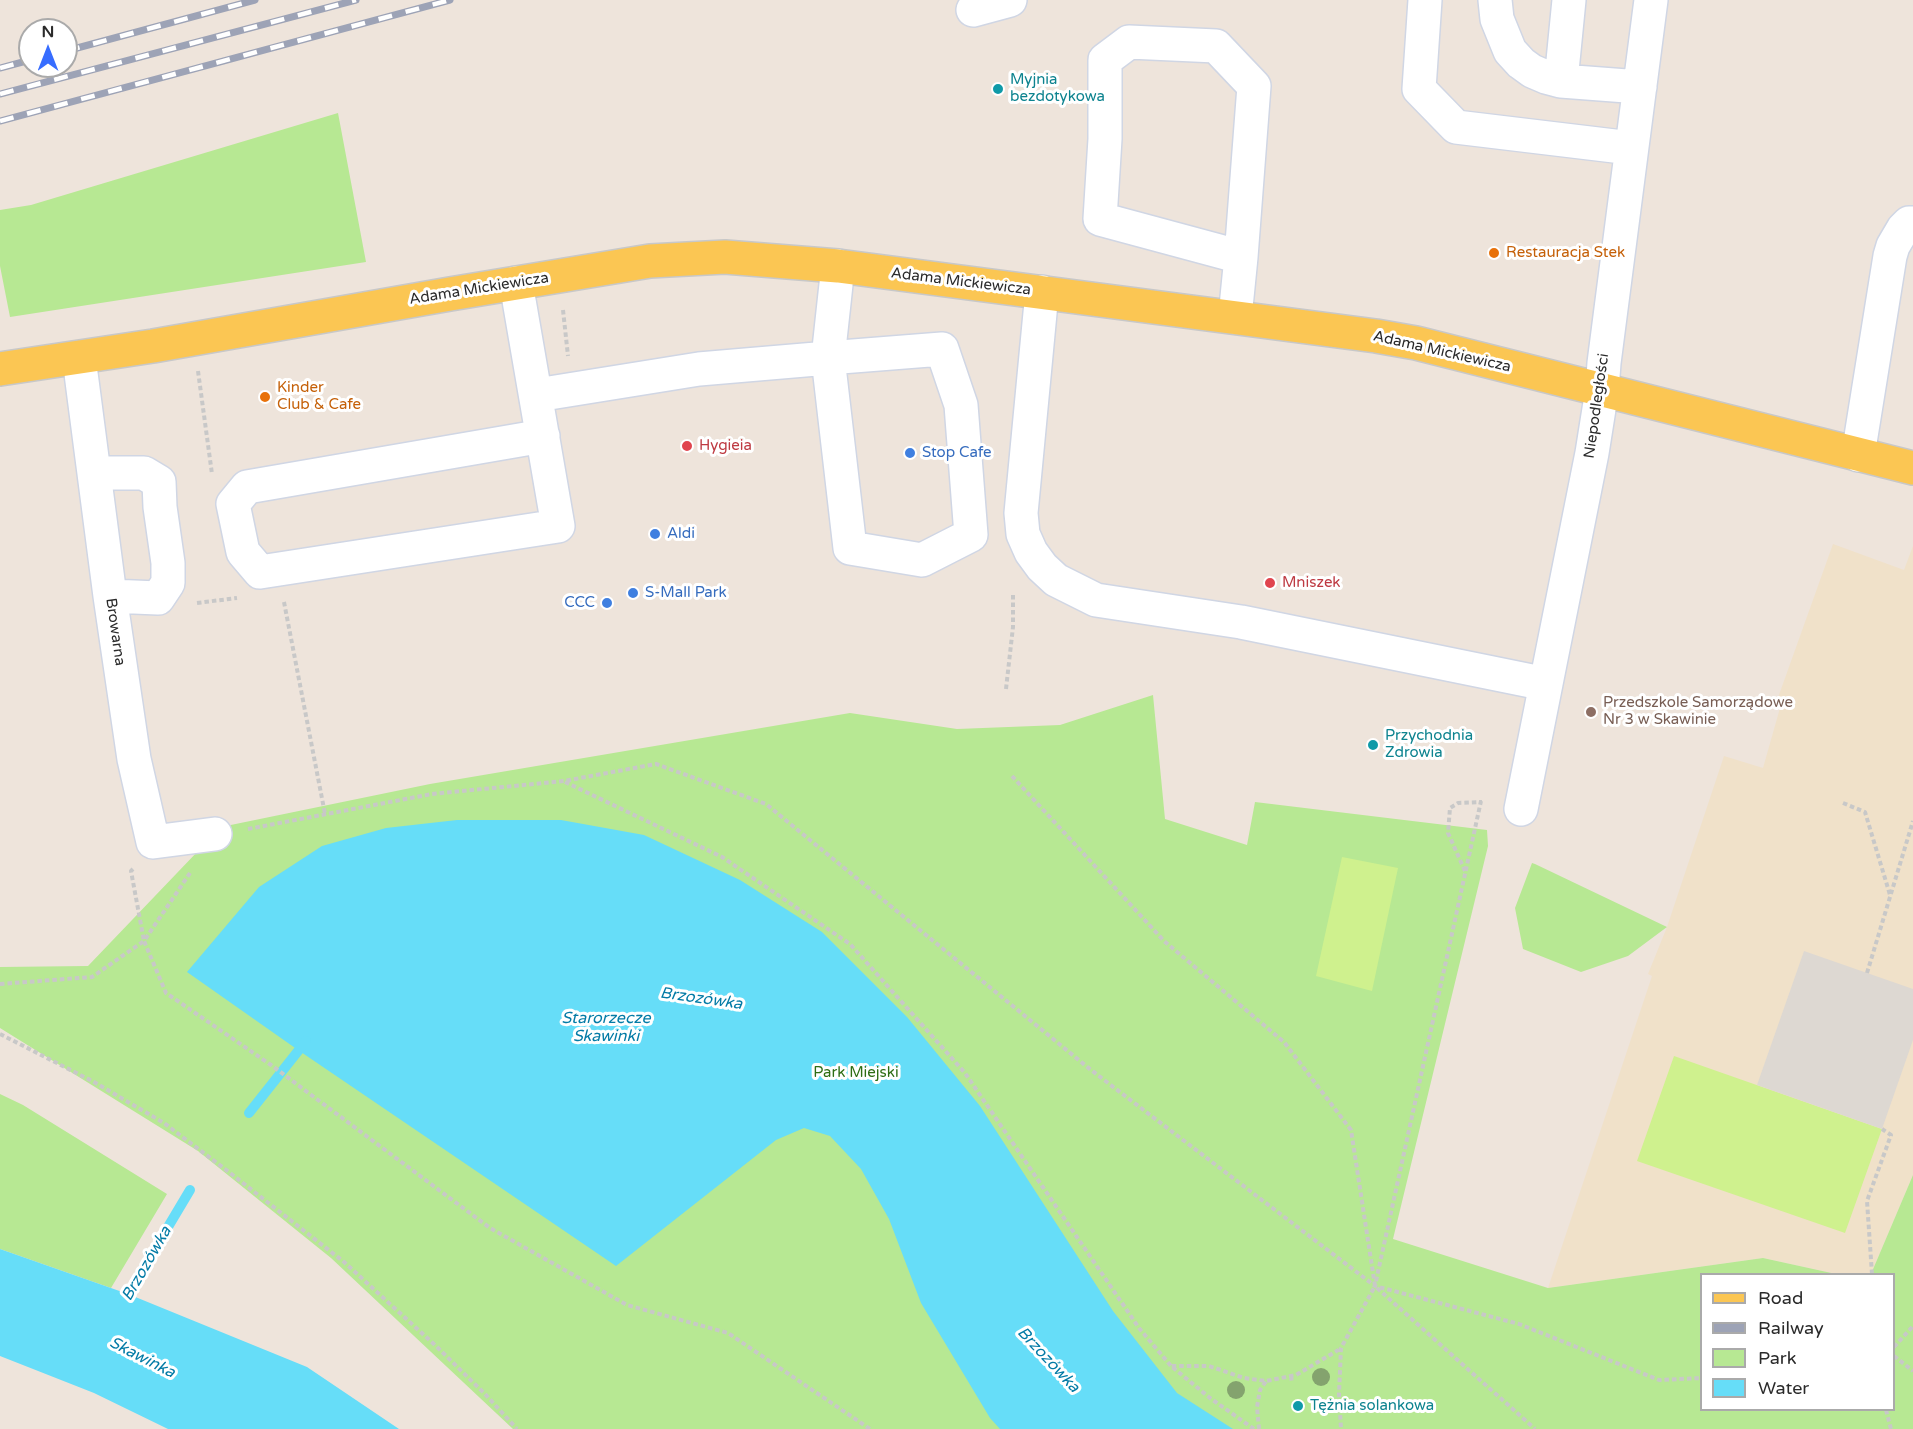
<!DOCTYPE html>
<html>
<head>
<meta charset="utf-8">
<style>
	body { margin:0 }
	#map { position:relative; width:1913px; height:1429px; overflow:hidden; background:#eee4db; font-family:"Varela Round",sans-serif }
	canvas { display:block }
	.legend { position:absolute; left:1700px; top:1273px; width:195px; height:138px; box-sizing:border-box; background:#fff; border:2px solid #aaa; margin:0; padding:8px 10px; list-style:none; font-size:18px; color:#2a2a2a }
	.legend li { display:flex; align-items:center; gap:12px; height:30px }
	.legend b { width:30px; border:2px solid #aaa }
	.north { position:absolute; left:18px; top:18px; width:60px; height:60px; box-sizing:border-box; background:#fff; border:2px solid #aaa; border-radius:50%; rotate:0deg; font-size:16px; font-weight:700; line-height:24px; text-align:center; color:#2a2a2a }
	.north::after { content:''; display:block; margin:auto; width:21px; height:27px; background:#376dff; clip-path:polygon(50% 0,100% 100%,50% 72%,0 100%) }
</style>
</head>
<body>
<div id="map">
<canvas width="1913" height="1429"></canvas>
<ul class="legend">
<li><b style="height:8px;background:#fbc653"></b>Road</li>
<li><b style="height:8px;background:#9da3b6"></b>Railway</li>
<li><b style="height:16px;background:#b7e893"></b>Park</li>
<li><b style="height:16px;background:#66ddf8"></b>Water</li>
</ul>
<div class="north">N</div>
</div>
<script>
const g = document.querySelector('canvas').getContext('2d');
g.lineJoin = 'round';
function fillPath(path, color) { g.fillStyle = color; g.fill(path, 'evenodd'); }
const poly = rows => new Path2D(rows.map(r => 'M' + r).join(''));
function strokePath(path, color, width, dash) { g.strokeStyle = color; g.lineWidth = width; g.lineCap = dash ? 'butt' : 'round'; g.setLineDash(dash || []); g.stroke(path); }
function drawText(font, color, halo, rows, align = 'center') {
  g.font = font + ' "Varela Round",sans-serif'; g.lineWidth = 6; g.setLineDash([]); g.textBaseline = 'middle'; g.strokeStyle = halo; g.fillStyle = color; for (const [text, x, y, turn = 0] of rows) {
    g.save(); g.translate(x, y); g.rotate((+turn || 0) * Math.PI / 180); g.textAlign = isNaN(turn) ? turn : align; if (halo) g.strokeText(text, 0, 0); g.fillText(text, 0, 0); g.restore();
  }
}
const education = poly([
	[1833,544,1904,570,1913,546,1913,1175,1871,1274,1836,1274,1763,1258,1548,1288,1652,976,1648,974,1667,927,1724,756,1763,768,1780,708,1775,706]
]);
const green = poly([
	[338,113,366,262,10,317,0,266,0,210,31,205],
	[1153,695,1165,819,1247,845,1255,802,1487,830,1488,846,1393,1239,1548,1288,1763,1258,1836,1274,1702,1274,1702,1410,1894,1410,1894,1274,1871,1274,1913,1175,1913,1429,513,1429,331,1258,198,1151,0,1028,0,967,88,966,221,827,430,784,850,713,957,729,1060,725],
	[1532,863,1535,864,1667,927,1628,956,1581,972,1523,949,1515,908],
	[0,1094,23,1105,167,1194,111,1288,0,1249]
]);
const pitch = poly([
	[1342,857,1398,868,1372,991,1316,976],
	[1674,1056,1882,1129,1845,1233,1637,1161]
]);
const plaza = poly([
	[1804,951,1913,989,1913,1040,1882,1129,1757,1085]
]);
const water = poly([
	[457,820,561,820,644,835,740,880,822,932,907,1017,980,1106,1113,1311,1177,1393,1233,1429,1000,1429,990,1418,921,1303,889,1219,861,1169,830,1136,804,1128,776,1140,616,1266,298,1050,187,972,259,887,322,846,386,828],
	[0,1249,128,1294,307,1367,399,1429,168,1429,94,1393,0,1356]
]);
const stream = poly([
	[249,1113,306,1041],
	[123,1307,128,1294,190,1190]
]);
const path = poly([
	[563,310,568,356],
	[198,371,212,474],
	[284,602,325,814],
	[197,603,237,598],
	[1006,689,1013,627,1013,592],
	[1012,776,1164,941,1284,1042,1351,1130,1375,1286,1341,1348,1339,1394,1341,1429],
	[565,782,722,857,850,944,965,1073,1139,1328,1171,1366],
	[1843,803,1865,812,1890,895],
	[248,829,432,794,564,781,656,764,766,804,1091,1070,1375,1286,1519,1324,1659,1380,1702,1378],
	[1465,871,1448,833,1450,808,1458,803,1482,802],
	[190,873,144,941,166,993,271,1065,490,1228,627,1305,728,1333,870,1429],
	[1867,973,1913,821],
	[0,984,92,977,144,941,131,871,134,868],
	[0,1034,94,1082,164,1123,225,1169,344,1262,436,1346,485,1394,517,1429],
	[1872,1274,1867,1201,1891,1135,1882,1129],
	[1376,1281,1481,801],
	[1377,1288,1535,1429],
	[1894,1347,1913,1326],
	[1894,1356,1913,1371],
	[1291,1376,1292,1383],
	[1329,1409,1340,1409],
	[1886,1410,1891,1429],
	[1254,1429,1210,1398,1171,1366,1209,1366,1244,1378,1266,1381,1296,1375,1340,1349],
	[1259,1429,1257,1407,1260,1390,1266,1381]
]);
const minor = poly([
	[1425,0,1419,89,1456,127,1631,148],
	[1495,0,1497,19,1510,51,1521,63,1532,71,1546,77,1561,81,1640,87],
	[973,10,1010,0],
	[1561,81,1569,0],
	[516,283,558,526,260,572,243,552,233,504,247,487,543,436],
	[1042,292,1021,513,1023,534,1031,552,1042,567,1056,580,1096,600,1241,622,1546,684],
	[1235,317,1241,257,1254,86,1216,46,1129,42,1105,60,1105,139,1100,219,1241,257],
	[942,349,961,405,971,535,922,560,850,548,828,358,942,349],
	[79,358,110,596,134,759,153,842,215,834],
	[537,395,699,369,828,358,838,266],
	[1858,455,1890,256,1893,246,1903,229,1909,223,1913,223],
	[94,473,144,473,159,482,160,507,168,563,168,583,158,598,110,596],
	[1521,809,1592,453,1602,390,1604,363,1651,0]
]);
const major = poly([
	[0,369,153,346,450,294,650,261,725,257,838,266,1376,336,1416,343,1913,468]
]);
const rail = poly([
	[66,51,255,0],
	[0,68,30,60],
	[0,94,356,0],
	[0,121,450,0]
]);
const trees = [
	[1321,1377],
	[1236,1390]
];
const markers = [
	[998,89,6,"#0f9aa8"],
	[1494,253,6,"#e8710a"],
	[265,397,6,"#e8710a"],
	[687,446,6,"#e0444e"],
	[910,453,6,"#3f7fe0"],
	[655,534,6,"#3f7fe0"],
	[1270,583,6,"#e0444e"],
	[633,593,6,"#3f7fe0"],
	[607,603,6,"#3f7fe0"],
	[1591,712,6,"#8d6e63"],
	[1373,745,6,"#0f9aa8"],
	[1298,1406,6,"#0f9aa8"]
];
const cultureNames = [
	["Myjnia",1010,80],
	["bezdotykowa",1010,97],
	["Przychodnia",1385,736],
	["Zdrowia",1385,753],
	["Tężnia solankowa",1310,1406]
];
const foodNames = [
	["Restauracja Stek",1506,253],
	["Kinder",277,388],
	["Club & Cafe",277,405]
];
const streetNames = [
	["Adama Mickiewicza",961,282,7],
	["Adama Mickiewicza",479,289,-9],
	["Adama Mickiewicza",1442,352,13],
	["Niepodległości",1597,406,-82],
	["Browarna",115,632,82]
];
const healthNames = [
	["Hygieia",699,446],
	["Mniszek",1282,583]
];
const shopNames = [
	["Stop Cafe",922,453],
	["Aldi",667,534],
	["S-Mall Park",645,593],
	["CCC",595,603,"right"]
];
const educationNames = [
	["Przedszkole Samorządowe",1603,703],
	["Nr 3 w Skawinie",1603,720]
];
const parkNames = [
	["Park Miejski",856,1073]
];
const waterNames = [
	["Brzozówka",701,999,8],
	["Starorzecze",606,1019],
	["Skawinki",606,1037],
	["Brzozówka",147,1264,-60],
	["Skawinka",142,1358,27],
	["Brzozówka",1048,1360,47]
];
fillPath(education, '#f0e1c9');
fillPath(green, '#b7e893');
fillPath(pitch, '#cff18e');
fillPath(plaza, '#ddd8d2');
fillPath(water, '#66ddf8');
strokePath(stream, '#66ddf8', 10);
strokePath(minor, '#d0d6e4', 36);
strokePath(major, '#c8c8c8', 36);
strokePath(path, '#c8c8c8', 4, [4.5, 3]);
strokePath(minor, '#fff', 33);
strokePath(major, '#fbc653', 33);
strokePath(rail, '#9da3b6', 7);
strokePath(rail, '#fff', 4.5, [14]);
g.fillStyle = '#84a36e';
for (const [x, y] of trees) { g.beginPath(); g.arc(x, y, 9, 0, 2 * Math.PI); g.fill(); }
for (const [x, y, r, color] of markers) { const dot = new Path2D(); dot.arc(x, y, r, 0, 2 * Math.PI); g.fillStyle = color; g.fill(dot); strokePath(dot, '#fff', 2); }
drawText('15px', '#0d838f', '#fff', cultureNames, 'left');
drawText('15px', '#c56008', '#fff', foodNames, 'left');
drawText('15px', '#2a2a2a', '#fff', streetNames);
drawText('15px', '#be3a42', '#fff', healthNames, 'left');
drawText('15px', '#366cbe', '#fff', shopNames, 'left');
drawText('15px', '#785e54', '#fff', educationNames, 'left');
drawText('15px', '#2e6d14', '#fff', parkNames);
drawText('italic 16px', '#037ba6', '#fff', waterNames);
</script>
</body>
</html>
